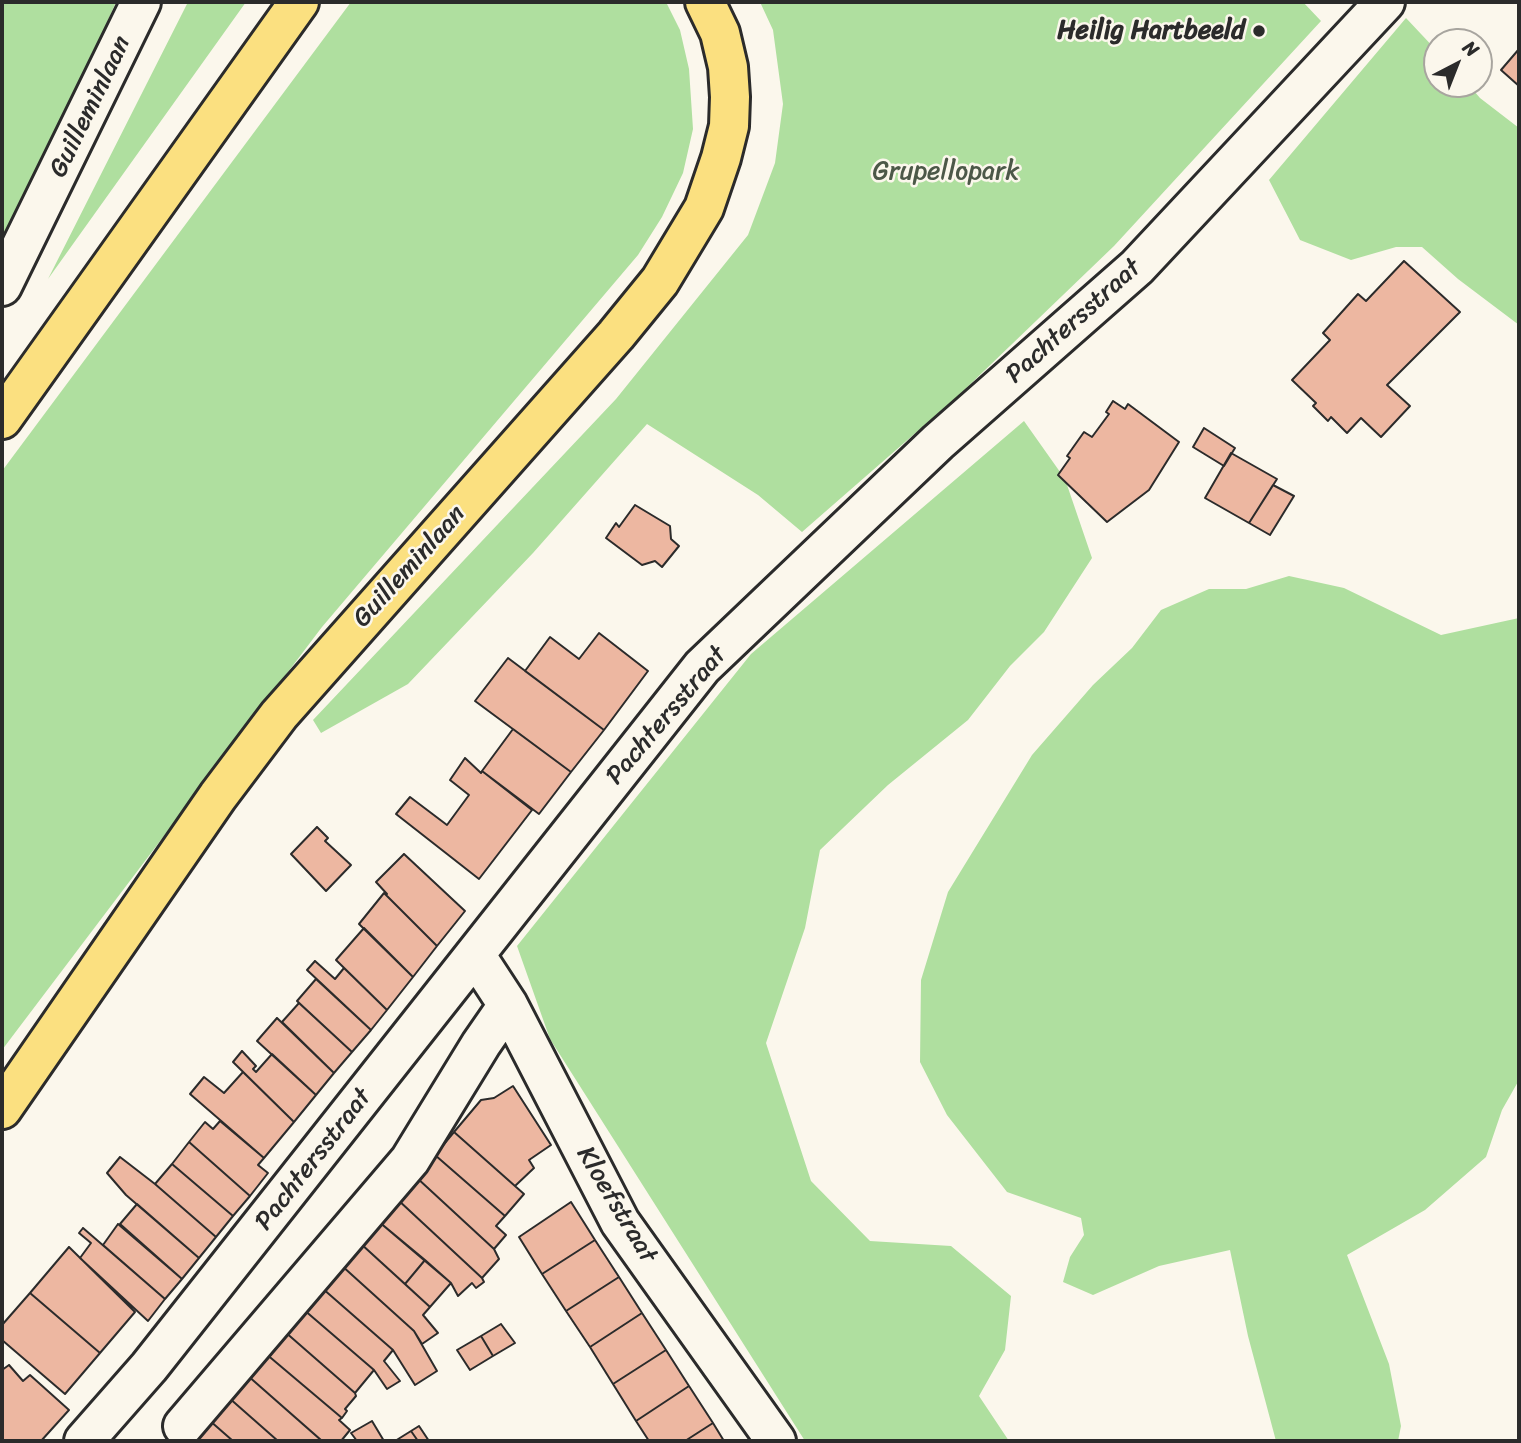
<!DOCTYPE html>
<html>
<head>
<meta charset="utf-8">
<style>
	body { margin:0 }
	#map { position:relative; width:1521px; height:1443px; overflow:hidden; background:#fbf7ec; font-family:Sriracha,sans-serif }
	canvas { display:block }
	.frame { position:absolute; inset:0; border:4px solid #2b2b2b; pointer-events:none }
	.north { position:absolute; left:1423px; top:28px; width:70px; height:70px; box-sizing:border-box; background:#fbf7ec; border:2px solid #a8a59f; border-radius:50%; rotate:42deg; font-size:19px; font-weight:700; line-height:28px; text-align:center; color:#2b2b2b }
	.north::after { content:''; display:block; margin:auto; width:24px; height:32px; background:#2b2b2b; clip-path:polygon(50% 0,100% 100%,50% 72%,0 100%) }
</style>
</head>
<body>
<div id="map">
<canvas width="1521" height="1443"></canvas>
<div class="frame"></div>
<div class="north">N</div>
</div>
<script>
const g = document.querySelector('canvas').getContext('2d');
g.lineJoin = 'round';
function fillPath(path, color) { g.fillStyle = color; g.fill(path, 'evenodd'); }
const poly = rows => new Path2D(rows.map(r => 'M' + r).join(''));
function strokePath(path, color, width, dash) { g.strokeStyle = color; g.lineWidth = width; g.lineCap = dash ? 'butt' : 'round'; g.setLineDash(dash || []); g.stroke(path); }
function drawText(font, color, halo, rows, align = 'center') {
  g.font = font + ' Sriracha,sans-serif'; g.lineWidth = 5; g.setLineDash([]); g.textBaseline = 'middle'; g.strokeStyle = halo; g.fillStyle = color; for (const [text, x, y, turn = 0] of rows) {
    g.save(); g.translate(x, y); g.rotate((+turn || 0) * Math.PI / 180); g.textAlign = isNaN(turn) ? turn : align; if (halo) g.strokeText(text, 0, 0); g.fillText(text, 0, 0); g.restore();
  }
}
const green = poly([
	[2,2,116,2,20,219,2,252],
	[188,2,246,2,48,279],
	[351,2,666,2,680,30,689,69,693,129,683,173,662,217,638,255,322,627,2,1050,2,471],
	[760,2,1303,2,1321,21,1114,246,959,395,802,532,758,495,647,424,533,553,408,684,321,733,313,720,616,399,748,235,775,163,783,104,773,30],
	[1406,18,1437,51,1437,84,1468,84,1480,98,1519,128,1519,325,1458,279,1422,247,1396,247,1351,260,1300,240,1269,180],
	[1024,421,1065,479,1092,558,1044,632,1010,666,968,720,888,785,820,850,805,928,766,1043,811,1181,870,1241,951,1246,1011,1296,1005,1350,979,1396,1009,1441,805,1441,550,1039,517,946,751,654],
	[1289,576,1344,588,1441,635,1519,618,1519,1080,1502,1110,1486,1157,1425,1210,1347,1255,1389,1364,1401,1426,1398,1441,1276,1441,1248,1336,1230,1250,1159,1266,1093,1295,1063,1282,1070,1257,1084,1235,1081,1218,1007,1192,947,1115,920,1062,921,980,948,892,1032,755,1093,685,1132,648,1161,610,1209,589,1246,589]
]);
const building = poly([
	[1519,49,1519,86,1501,70,1519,49],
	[1404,261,1460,312,1387,385,1410,406,1381,437,1361,418,1347,433,1331,417,1328,421,1313,406,1316,403,1292,380,1330,340,1323,333,1358,294,1366,301,1404,261],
	[1113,401,1125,409,1128,404,1179,442,1149,490,1107,522,1058,475,1070,458,1067,456,1084,432,1092,437,1109,414,1106,412,1113,401],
	[1204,428,1235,448,1224,466,1193,447,1204,428],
	[1231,453,1277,479,1249,523,1205,498,1231,453],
	[1273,485,1294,496,1270,535,1249,523,1273,485],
	[635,505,670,526,671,539,679,546,662,567,655,561,642,565,606,538,616,523,619,527,635,505],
	[599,633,648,671,604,730,525,671,550,637,579,659,599,633],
	[508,658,604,730,571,772,475,701,508,658],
	[513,729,571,772,539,814,482,771,513,729],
	[465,758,481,773,482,771,532,810,479,879,396,814,410,797,447,825,469,795,450,780,465,758],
	[317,827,328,838,325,841,351,865,326,891,291,854,317,827],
	[404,854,465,911,437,946,386,895,387,894,376,882,404,854],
	[384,893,437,946,413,977,359,924,384,893],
	[364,928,413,977,387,1010,336,960,364,928],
	[315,961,335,979,344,968,387,1010,371,1030,307,970,315,961],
	[316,979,371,1030,352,1052,297,1001,316,979],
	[299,1003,352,1052,334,1073,282,1022,299,1003],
	[277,1018,334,1073,316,1095,257,1041,277,1018],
	[242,1051,256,1066,253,1069,256,1072,272,1054,316,1095,294,1122,233,1062,242,1051],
	[243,1072,294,1122,264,1158,190,1094,204,1077,224,1093,243,1072],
	[513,1086,551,1145,529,1160,534,1168,515,1186,454,1132,481,1100,494,1098,513,1086],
	[220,1121,264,1158,258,1165,268,1173,250,1196,189,1142,205,1122,213,1129,220,1121],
	[454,1132,524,1194,505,1216,435,1155,454,1132],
	[189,1142,250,1196,233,1216,172,1164,189,1142],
	[435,1155,505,1216,496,1226,506,1235,494,1249,416,1177,435,1155],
	[120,1157,155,1184,216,1237,199,1258,126,1195,107,1173,120,1157],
	[172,1164,233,1216,216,1237,155,1184,172,1164],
	[416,1177,494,1249,499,1259,482,1278,397,1199,416,1177],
	[397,1199,482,1278,484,1282,476,1288,472,1283,458,1296,451,1283,378,1221,397,1199],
	[571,1202,595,1240,542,1274,519,1237,571,1202],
	[137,1204,199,1258,182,1279,120,1224,137,1204],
	[378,1221,425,1260,405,1284,360,1243,378,1221],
	[118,1224,182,1279,165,1299,103,1245,118,1224],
	[83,1228,165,1299,148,1321,80,1258,91,1243,79,1233,83,1228],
	[595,1240,619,1277,566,1311,542,1274,595,1240],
	[360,1243,430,1307,423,1315,438,1333,422,1344,414,1331,341,1265,360,1243],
	[69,1247,135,1312,100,1353,30,1293,69,1247],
	[425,1260,451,1283,430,1307,405,1284,425,1260],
	[341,1265,414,1331,437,1371,415,1385,393,1350,322,1288,341,1265],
	[619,1277,642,1313,590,1347,566,1311,619,1277],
	[322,1288,393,1350,384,1361,400,1381,387,1389,374,1370,303,1309,322,1288],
	[30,1293,100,1353,65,1394,2,1340,2,1325,30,1293],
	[303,1309,374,1370,355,1393,284,1331,303,1309],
	[642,1313,666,1350,613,1384,590,1347,642,1313],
	[501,1324,515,1343,493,1356,481,1336,501,1324],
	[284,1331,355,1393,356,1396,345,1409,347,1411,342,1418,265,1353,284,1331],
	[481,1336,493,1356,470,1370,457,1350,481,1336],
	[666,1350,689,1386,636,1421,613,1384,666,1350],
	[265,1353,342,1418,339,1420,350,1430,341,1441,322,1441,247,1375,265,1353],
	[9,1365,23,1381,30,1375,69,1410,41,1441,2,1441,2,1370,9,1365],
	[247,1375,321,1440,320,1441,278,1441,228,1397,247,1375],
	[689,1386,713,1423,685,1441,649,1441,636,1421,689,1386],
	[228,1397,278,1441,233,1441,209,1420,228,1397],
	[209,1420,233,1441,190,1441,209,1420],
	[372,1421,384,1441,357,1441,351,1433,372,1421],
	[713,1423,724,1441,685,1441,713,1423],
	[419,1426,429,1441,418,1441,411,1431,419,1426],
	[411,1431,418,1441,395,1441,411,1431]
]);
const minor = poly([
	[2,286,141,2],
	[476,956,508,1005,620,1222,776,1441],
	[183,1426,410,1160,481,1044,508,1005],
	[84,1441,149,1367,702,667,938,442,1137,267,1385,2]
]);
const major = poly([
	[2,419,299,2],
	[2,1109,218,796,279,715,616,335,660,281,704,208,721,158,729,126,730,97,728,67,720,33,705,2]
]);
const markers = [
	[1259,31,7,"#2b2b2b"]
];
const poiNames = [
	["Heilig Hartbeeld",1245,31]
];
const streetNames = [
	["Guilleminlaan",91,107,-64],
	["Pachtersstraat",1074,322,-42],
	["Guilleminlaan",410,567,-48],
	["Pachtersstraat",667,716,-50],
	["Pachtersstraat",314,1160,-52],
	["Kloefstraat",616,1205,59]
];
const parkNames = [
	["Grupellopark",946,172]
];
fillPath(green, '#afdf9f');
fillPath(building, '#edb7a1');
strokePath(building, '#2b2b2b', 2);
strokePath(minor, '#2b2b2b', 44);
strokePath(major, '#2b2b2b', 44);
strokePath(minor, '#fbf7ec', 38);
strokePath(major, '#fbe080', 38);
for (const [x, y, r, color] of markers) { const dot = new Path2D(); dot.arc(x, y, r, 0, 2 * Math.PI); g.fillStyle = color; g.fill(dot); strokePath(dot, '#fbf7ec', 2.5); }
drawText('bold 26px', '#2b2b2b', '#fbf7ec', poiNames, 'right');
drawText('26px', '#2b2b2b', '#fbf7ec', streetNames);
drawText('26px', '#4c5848', '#fbf7ec', parkNames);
</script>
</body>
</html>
